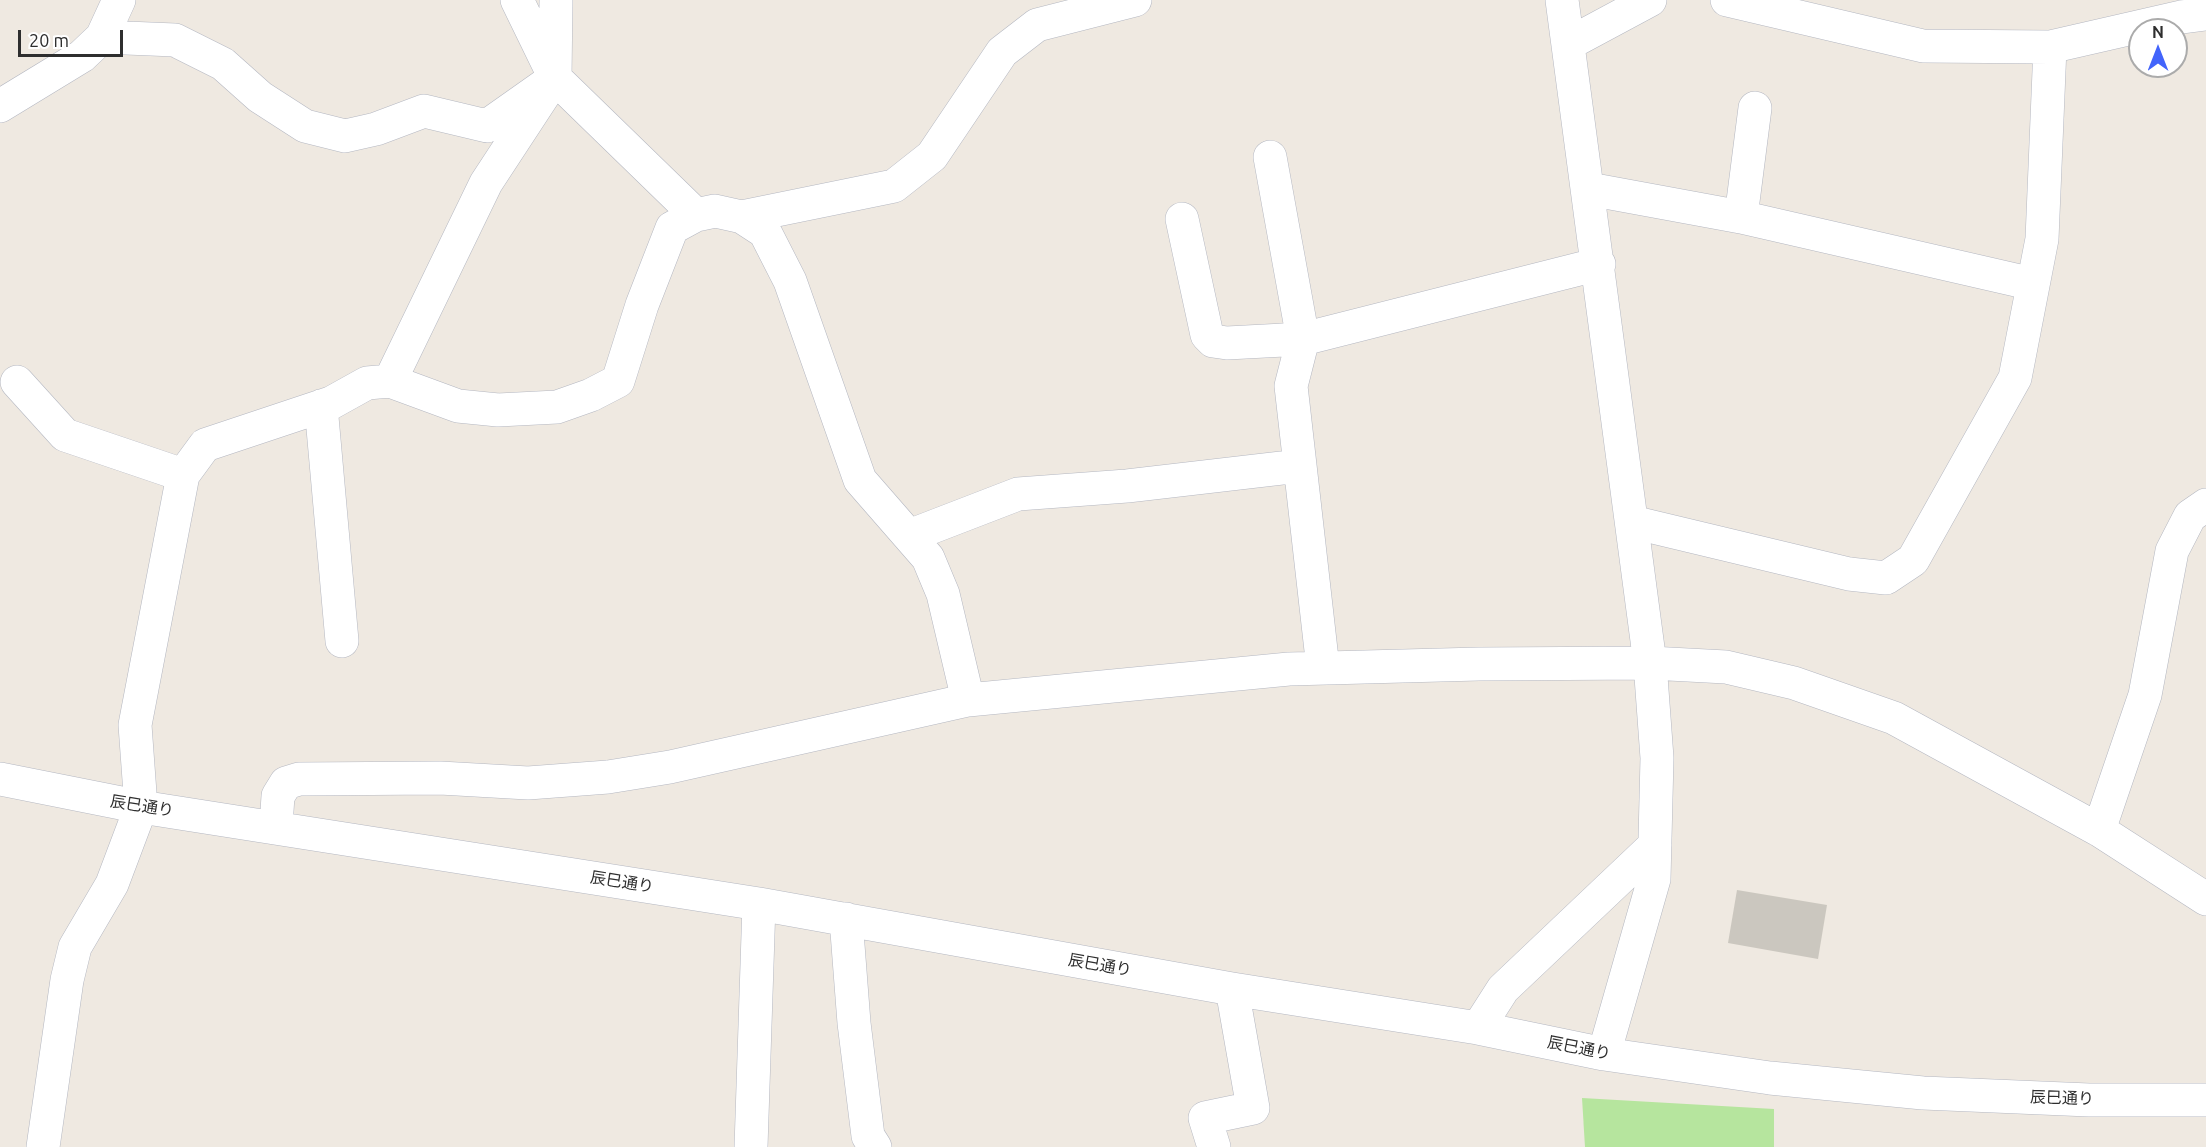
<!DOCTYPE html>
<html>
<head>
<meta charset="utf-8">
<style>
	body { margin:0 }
	#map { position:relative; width:2206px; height:1147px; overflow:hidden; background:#efe9e1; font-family:Ubuntu,sans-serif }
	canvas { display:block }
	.north { position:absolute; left:2128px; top:18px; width:60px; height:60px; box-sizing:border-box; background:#fff; border:2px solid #ababab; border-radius:50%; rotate:0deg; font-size:16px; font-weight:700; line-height:24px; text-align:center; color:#2e2e2e }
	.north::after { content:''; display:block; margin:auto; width:21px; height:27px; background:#4264fb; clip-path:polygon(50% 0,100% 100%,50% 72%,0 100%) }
	.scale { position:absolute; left:18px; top:30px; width:105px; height:27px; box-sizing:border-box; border:3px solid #2e2e2e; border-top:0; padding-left:8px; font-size:18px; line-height:21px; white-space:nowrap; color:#2e2e2e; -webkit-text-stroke:4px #fff; paint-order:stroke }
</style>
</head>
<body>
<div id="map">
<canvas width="2206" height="1147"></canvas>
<div class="north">N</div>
<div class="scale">20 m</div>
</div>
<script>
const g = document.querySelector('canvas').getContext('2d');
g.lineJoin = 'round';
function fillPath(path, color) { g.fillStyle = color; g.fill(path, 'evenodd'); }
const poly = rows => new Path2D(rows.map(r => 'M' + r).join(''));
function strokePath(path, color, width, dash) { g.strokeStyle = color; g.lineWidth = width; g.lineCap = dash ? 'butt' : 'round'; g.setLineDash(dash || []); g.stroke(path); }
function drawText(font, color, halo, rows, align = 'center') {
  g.font = font + ' Ubuntu,"Noto Sans JP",sans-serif'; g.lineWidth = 4.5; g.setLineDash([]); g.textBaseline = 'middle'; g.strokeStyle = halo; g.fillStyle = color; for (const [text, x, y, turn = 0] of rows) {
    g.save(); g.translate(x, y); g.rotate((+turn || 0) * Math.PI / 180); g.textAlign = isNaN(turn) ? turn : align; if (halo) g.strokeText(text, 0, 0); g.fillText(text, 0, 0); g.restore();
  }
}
const green = poly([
	[1582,1098,1774,1109,1774,1147,1585,1147]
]);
const building = poly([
	[1737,890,1827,905,1818,959,1728,943]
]);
const minor = poly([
	[517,0,555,78,696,215],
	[1562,0,1650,663,1657,758,1654,879,1604,1054],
	[1727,0,1923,46,2050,47,2181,17,2206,14],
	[102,37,175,40,223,64,260,97,305,126,345,136,376,129,424,111,487,126,555,78,556,0],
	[1568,44,1650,0],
	[0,106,82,56,102,37,119,0],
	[1589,189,1741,217,2033,284],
	[742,217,894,186,932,156,1002,52,1037,25,1135,0],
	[1741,217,1755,108],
	[1182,219,1207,335,1213,341,1227,343,1303,339,1270,157],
	[390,381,486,183,545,93],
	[17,382,65,435,183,475],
	[321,406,342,641],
	[1632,522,1849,574,1886,578,1913,560,2015,378,2042,239,2050,47],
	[909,536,1018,494,1127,486,1299,466],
	[1323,668,1291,386,1303,339,1599,264],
	[0,779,141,807,759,904,1232,989,1478,1028,1604,1054,1770,1078,1923,1093,2089,1100,2206,1100],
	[276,826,278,796,286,783,299,779,440,778,528,783,608,777,670,767,968,700,1289,669,1479,664,1650,663,1726,667,1794,683,1894,718,2099,830,2206,899],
	[2099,830,2145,695,2172,551,2190,516,2206,505],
	[846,919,854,1023,868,1136,875,1147],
	[1478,1028,1503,989,1655,845],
	[43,1147,67,980,75,947,112,884,141,807,135,725,183,475,205,445,331,403,367,383,390,381,458,406,498,410,557,407,591,395,618,381,642,305,672,228,696,215,715,211,742,217,765,232,790,281,860,480,928,558,943,594,968,700],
	[751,1147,759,904],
	[1214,1147,1205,1118,1253,1108,1232,989]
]);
const streetNames = [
	["辰巳通り",142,806,9],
	["辰巳通り",622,882,9],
	["辰巳通り",1100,965,10],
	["辰巳通り",1579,1048,11],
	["辰巳通り",2062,1098,2]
];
fillPath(green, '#b6e59e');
fillPath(building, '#cbc7bf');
strokePath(minor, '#b4b7c1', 34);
strokePath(minor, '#fff', 33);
drawText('16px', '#2e2e2e', '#fff', streetNames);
</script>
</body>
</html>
